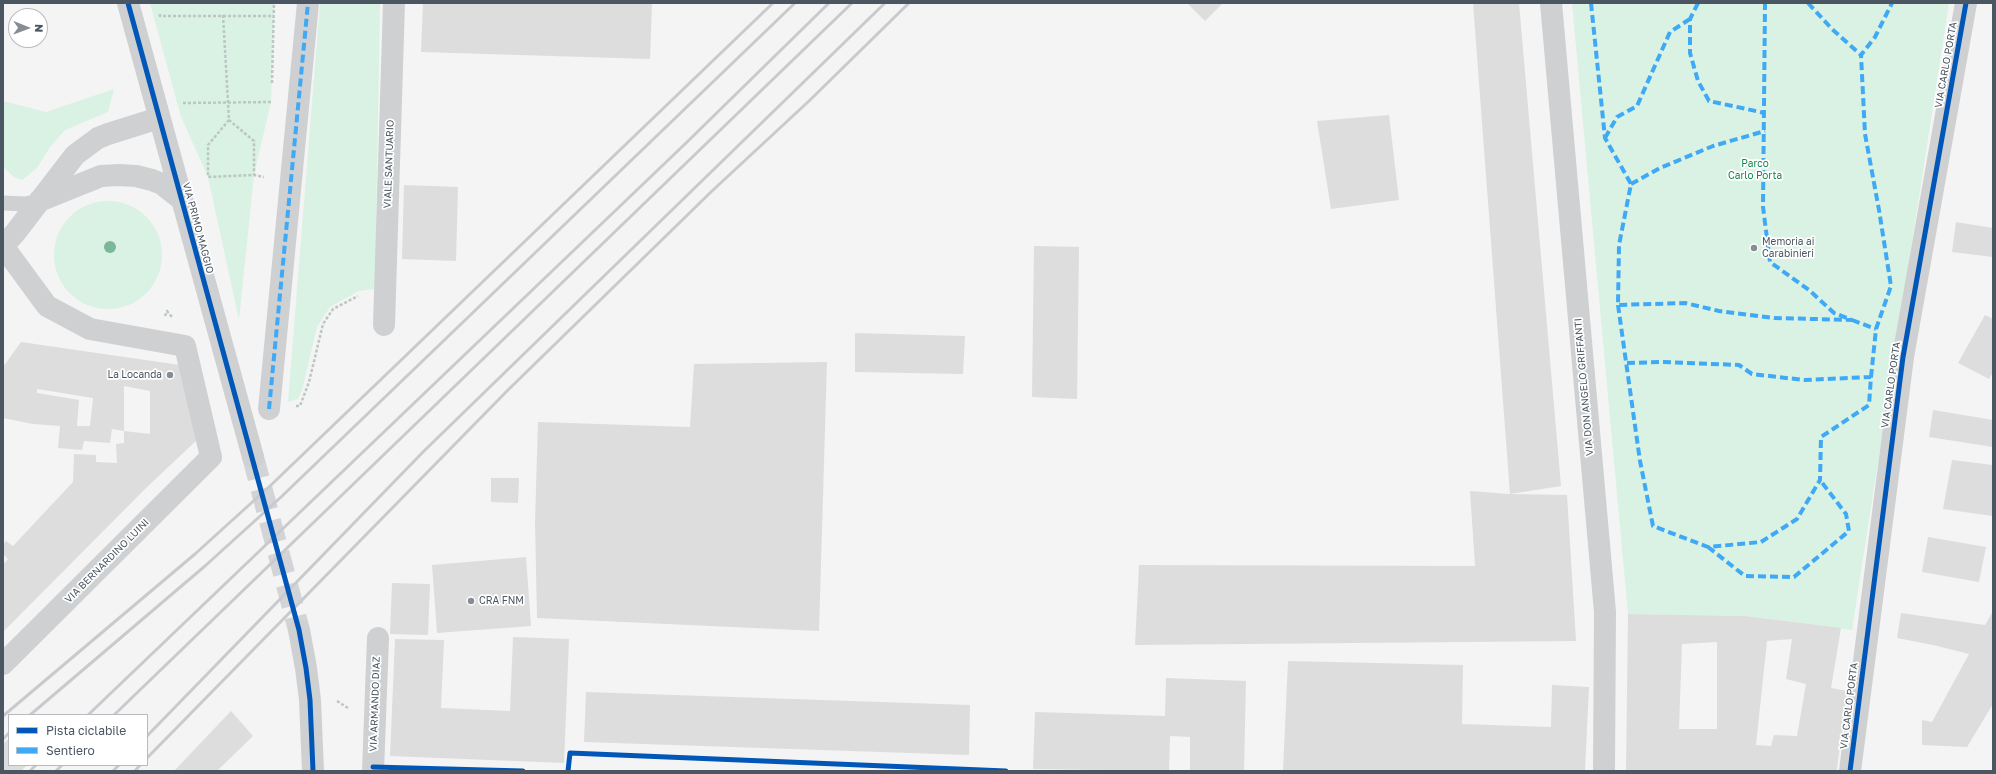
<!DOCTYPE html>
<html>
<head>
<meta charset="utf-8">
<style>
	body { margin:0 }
	#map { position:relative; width:1996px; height:774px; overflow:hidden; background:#f4f4f4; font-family:"Golos Text",sans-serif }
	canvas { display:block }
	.frame { position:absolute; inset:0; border:4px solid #4a5661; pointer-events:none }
	.legend { position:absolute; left:8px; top:714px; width:140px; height:52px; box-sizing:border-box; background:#fff; border:1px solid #b7bbc0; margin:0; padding:5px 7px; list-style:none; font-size:12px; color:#4a5661 }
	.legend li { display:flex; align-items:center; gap:8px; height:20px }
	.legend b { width:20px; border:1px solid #b7bbc0 }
	.north { position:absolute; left:8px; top:8px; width:40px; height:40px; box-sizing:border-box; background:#fff; border:1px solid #b7bbc0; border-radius:50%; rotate:91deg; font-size:11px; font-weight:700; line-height:16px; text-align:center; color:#4a5661 }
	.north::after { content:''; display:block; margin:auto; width:14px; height:18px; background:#868d94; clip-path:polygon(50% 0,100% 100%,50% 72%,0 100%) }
</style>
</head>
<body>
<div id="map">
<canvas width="1996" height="774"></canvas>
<div class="frame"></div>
<ul class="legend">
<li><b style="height:5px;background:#0057b8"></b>Pista ciclabile</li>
<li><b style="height:5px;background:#3fa9f5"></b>Sentiero</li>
</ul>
<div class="north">N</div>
</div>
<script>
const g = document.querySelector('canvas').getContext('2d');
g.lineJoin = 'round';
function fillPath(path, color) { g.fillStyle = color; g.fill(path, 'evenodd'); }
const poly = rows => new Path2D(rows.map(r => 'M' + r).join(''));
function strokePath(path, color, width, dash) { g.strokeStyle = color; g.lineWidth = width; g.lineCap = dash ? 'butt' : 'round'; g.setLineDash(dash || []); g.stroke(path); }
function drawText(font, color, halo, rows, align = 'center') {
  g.font = font + ' "Golos Text",sans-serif'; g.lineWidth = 3.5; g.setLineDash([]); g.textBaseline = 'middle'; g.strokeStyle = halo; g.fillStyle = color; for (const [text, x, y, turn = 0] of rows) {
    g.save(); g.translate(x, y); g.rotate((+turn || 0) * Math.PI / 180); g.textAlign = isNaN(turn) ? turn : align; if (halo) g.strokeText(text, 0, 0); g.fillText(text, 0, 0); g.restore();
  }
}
const green = poly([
	[150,3,274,3,271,102,254,175,239,320,208,177,181,117],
	[320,3,380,3,375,289,359,291,330,307,317,327,302,390,298,399,288,402],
	[1572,3,1949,3,1852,630,1745,616,1628,614],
	[114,89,108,112,65,130,50,147,37,168,22,180,14,177,3,167,3,101,46,112],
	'54 255a54 54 0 1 1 108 0a54 54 0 1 1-108 0Z'
]);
const building = poly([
	[423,3,652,3,650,59,421,52],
	[1187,3,1223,3,1205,21],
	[1473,3,1519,3,1561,486,1510,494],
	[1389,115,1399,200,1331,209,1317,121],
	[404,185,458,187,456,261,402,259],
	[1956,222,1993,228,1993,257,1952,252],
	[1034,246,1079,247,1077,399,1032,397],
	[1985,315,1993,319,1993,372,1989,379,1958,363],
	[855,333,965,336,963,374,855,372],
	[21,342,180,365,197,440,147,487,3,632,3,565,8,559,3,554,3,545,6,541,13,546,73,482,74,454,96,455,96,462,117,463,116,444,124,443,124,431,112,429,110,443,84,441,82,450,58,448,60,426,33,424,3,418,3,367],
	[124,386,150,391,150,434,124,431],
	[37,389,93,398,90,426,77,426,79,400,37,393],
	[827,362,819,631,537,618,535,521,538,422,690,427,694,364],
	[1933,410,1993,420,1993,447,1929,437],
	[1952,460,1993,465,1993,516,1943,509],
	[491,478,519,478,518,503,491,502],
	[1470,491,1509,494,1567,495,1576,641,1135,645,1139,565,1475,566],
	[1928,537,1986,547,1979,582,1922,572],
	[526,557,531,626,437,633,432,565],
	[392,583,430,584,428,635,390,634],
	[1993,611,1993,704,1967,747,1922,745,1922,720,1932,722,1969,654,1933,645,1897,638,1901,613,1985,625],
	[1628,614,1745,616,1841,628,1831,688,1847,691,1837,769,1835,771,1626,771],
	[1792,639,1786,679,1806,684,1797,736,1774,735,1771,746,1756,745,1767,641],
	[1717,642,1717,729,1679,729,1682,644],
	[513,637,569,639,564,763,390,756,395,639,444,640,441,708,510,711],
	[1288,661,1463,665,1462,724,1551,727,1552,685,1589,687,1585,771,1283,771],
	[1166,678,1246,681,1244,771,1190,771,1190,737,1170,736,1169,771,1033,769,1035,712,1165,716],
	[586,692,970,705,969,755,584,742],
	[231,711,253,736,217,771,174,771],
	[9,738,9,765,27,765,21,771,3,771,3,744]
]);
const streetTunnel = poly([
	[253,457,299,630]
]);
const path = poly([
	[160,14,160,16,274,16],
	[223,15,229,120,254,141,254,175],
	[272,83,274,3],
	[183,103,271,102],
	[229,120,208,145,208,177,254,175,264,177],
	[165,316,167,311,172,317],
	[296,406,300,406,309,382,323,324,333,309,358,296],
	[337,701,348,708]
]);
const lane = poly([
	[3,203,25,204,39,201]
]);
const street = poly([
	[128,3,253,457],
	[1551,3,1605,612,1604,771],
	[39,201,101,176,119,175,136,176,152,180,162,184,181,199],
	[3,246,47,306,90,329,185,346,211,457,3,664],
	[3,246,15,233,75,155,98,138,108,134,159,118],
	[384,325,394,3],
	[269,409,308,3],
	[299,630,306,668,310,700,313,771],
	[373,771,378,638],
	[1850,771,1903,357,1966,3]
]);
const rail = poly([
	[30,715,205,566,280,498,795,3],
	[88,715,685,144,829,3],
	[114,715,852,3],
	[3,716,195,554,270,486,773,3],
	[147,736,424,451,885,3],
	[3,739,9,733],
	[147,758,508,390,712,191,809,101,909,3],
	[30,771,36,765],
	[56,771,62,765],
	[113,771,119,765],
	[135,771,140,765]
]);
const quiet = poly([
	[1591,3,1605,138,1631,184,1619,245,1618,305,1685,303,1719,311,1774,318,1852,320,1834,313,1809,290,1770,262,1763,207,1765,3],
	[1698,3,1690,19,1690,53,1698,81,1709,101,1765,113],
	[1808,3,1832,29,1861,55],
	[1605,138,1617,117,1637,106,1670,32,1690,19],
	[1631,184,1660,168,1713,146,1765,131],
	[1618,305,1640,461,1653,526,1708,547,1761,542,1797,519,1820,480,1821,437,1869,405,1871,377,1804,380,1752,374,1739,365,1663,362,1627,363],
	[1852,320,1876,329],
	[1871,377,1876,329,1891,286,1879,210,1865,134,1861,55,1875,37,1892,3],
	[269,409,308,3],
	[1708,547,1745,576,1794,577,1849,531,1846,514,1820,480]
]);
const cycleway = poly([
	[128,3,299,630,306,668,310,700,313,771],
	[373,767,523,771],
	[568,771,570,753,1006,771],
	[1850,771,1903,357,1966,3]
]);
const trees = [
	[110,247]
];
const markers = [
	[1754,248,4,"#868d94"],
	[170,375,4,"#868d94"],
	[471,601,4,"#868d94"]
];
const streetNames = [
	["VIA CARLO PORTA",1946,65,-80],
	["VIALE SANTUARIO",389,164,-88],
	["VIA PRIMO MAGGIO",198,228,75],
	["VIA CARLO PORTA",1891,385,-82],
	["VIA DON ANGELO GRIFFANTI",1584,387,-95],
	["VIA BERNARDINO LUINI",107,561,-45],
	["VIA ARMANDO DIAZ",375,704,-88],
	["VIA CARLO PORTA",1849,706,-83]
];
const parkNames = [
	["Parco",1755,164],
	["Carlo Porta",1755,176]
];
const poiNames = [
	["Memoria ai",1762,242],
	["Carabinieri",1762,254],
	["La Locanda",162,375,"right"],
	["CRA FNM",479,601]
];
fillPath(green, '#d9f2e3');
fillPath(building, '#ddddde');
strokePath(streetTunnel, '#d2d4d7', 22, [22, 11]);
strokePath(path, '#bcc7c4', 2.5, [3, 2]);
strokePath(lane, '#ced0d2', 15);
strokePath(street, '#ced0d2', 22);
strokePath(rail, '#c9cacc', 3);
strokePath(quiet, '#3fa9f5', 4, [8, 4]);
strokePath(cycleway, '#0057b8', 5);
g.fillStyle = '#7ab899';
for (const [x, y] of trees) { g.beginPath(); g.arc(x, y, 6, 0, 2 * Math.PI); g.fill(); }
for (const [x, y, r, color] of markers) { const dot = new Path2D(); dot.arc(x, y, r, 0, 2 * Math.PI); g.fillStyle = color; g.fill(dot); strokePath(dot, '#fff', 1.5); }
drawText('10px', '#4a5661', '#fff', streetNames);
drawText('10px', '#17864f', '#fff', parkNames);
drawText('10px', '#4a5661', '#fff', poiNames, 'left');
</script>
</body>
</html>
